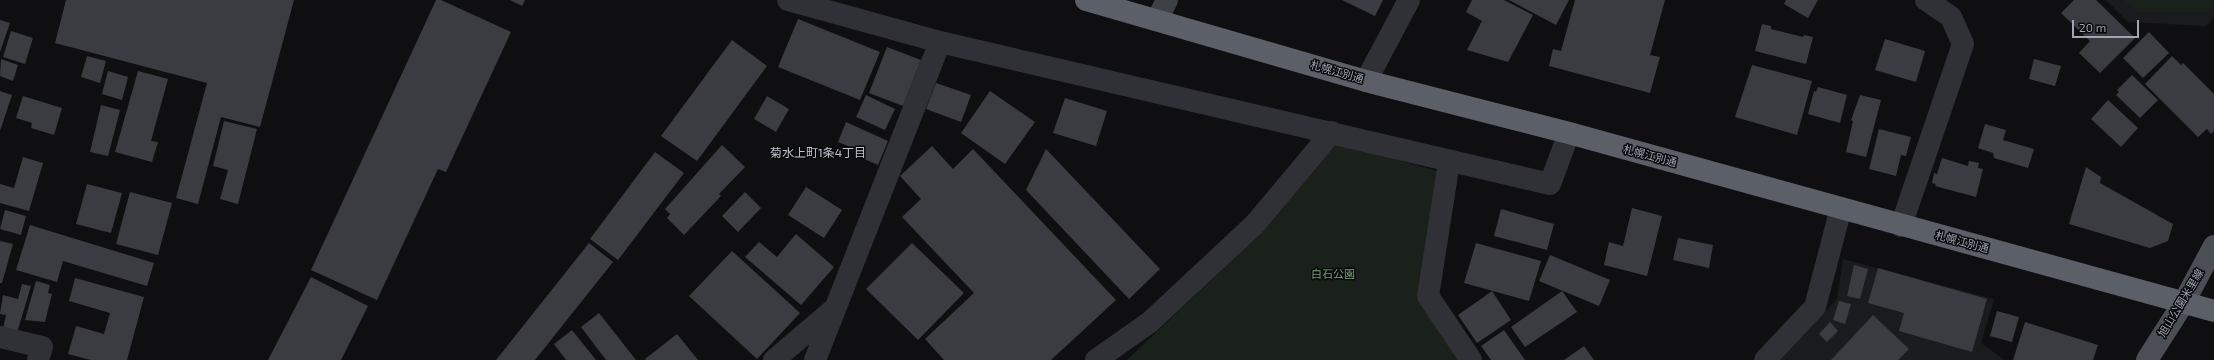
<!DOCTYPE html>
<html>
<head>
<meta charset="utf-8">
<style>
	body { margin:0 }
	#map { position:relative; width:2214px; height:360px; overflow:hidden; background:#0f0f11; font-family:"Exo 2",sans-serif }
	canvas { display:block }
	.scale { position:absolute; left:2072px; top:20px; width:67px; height:18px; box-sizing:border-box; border:2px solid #9ea6b3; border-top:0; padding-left:5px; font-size:12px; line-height:14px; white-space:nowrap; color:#9ea6b3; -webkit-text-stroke:3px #0a0a0c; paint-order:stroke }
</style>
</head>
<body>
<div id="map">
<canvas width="2214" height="360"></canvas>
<div class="scale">20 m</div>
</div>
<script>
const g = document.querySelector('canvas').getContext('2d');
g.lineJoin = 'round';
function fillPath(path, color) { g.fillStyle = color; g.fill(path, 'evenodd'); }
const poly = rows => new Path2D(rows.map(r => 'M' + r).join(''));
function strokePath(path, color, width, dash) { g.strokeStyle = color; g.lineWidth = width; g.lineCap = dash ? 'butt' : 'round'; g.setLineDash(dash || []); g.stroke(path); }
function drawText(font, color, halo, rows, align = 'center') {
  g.font = font + ' "Exo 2","Noto Sans JP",sans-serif'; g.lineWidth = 3; g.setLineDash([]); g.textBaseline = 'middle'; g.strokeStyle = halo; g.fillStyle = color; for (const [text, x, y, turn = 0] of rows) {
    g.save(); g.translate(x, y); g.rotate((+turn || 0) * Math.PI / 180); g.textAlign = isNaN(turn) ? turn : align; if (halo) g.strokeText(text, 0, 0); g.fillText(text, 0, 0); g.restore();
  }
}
const built = poly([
	[2106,0,2214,0,2214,18,2206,26,2128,22],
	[1843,259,1994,299,1981,343,2005,360,1780,360,1837,299]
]);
const green = poly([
	[2124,0,2214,0,2214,5,2208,12,2137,12],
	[1336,143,1437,171,1417,294,1458,360,1127,360,1221,271]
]);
const building = poly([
	[66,0,294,0,260,127,221,117,198,204,176,198,207,83,55,43],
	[436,0,441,0,511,32,446,172,438,169,377,300,311,270],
	[510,0,525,0,522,6],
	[1342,0,1383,0,1375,16],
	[1472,0,1504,0,1533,15,1508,62,1467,50,1482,21,1466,12],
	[1509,0,1569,0,1556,25],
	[1575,0,1665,0,1650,55,1660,57,1650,93,1549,66,1553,49,1561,51],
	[1786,0,1818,0,1808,18,1784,4],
	[2074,0,2096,0,2135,38,2100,73,2079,53,2090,41,2061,13],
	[798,19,880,52,860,100,778,67],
	[0,20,10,23,0,52],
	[1762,24,1771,26,1771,29,1803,37,1804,35,1813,37,1806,64,1755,51],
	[11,31,33,38,25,64,3,57],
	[2149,32,2169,53,2143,78,2123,58],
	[1885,39,1925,51,1916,82,1875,70],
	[732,40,767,66,697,161,661,136],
	[887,47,921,60,903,106,869,93],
	[87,56,106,61,100,83,81,77],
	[2172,56,2181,65,2183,63,2214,94,2214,131,2211,134,2207,129,2198,137,2145,84],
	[1,59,18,65,13,81,0,76],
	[2034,59,2061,66,2055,86,2029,79],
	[1752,65,1812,81,1797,135,1735,117],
	[108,71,128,77,122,100,102,94],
	[138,71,168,79,151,141,158,142,152,162,115,152],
	[2132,75,2158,100,2140,118,2116,95,2119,92,2117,90],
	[936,83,971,95,961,122,926,109],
	[1818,87,1847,95,1840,123,1808,114,1814,91,1816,92],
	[0,91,12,95,0,131],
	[990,91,1035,122,1005,164,961,133],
	[866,95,895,109,885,130,856,117],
	[1860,95,1881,100,1866,157,1846,152,1853,121,1851,120],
	[23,96,62,108,54,135,31,128,32,123,16,118],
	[767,96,789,109,776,132,754,119],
	[1065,98,1107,111,1096,146,1053,133],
	[2108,100,2138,128,2121,147,2091,119],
	[101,105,120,110,108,156,90,152],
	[224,121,257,129,238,204,220,199,228,170,213,166],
	[846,122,888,141,878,165,862,158,865,153,838,142],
	[1985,124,2006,130,2003,140,2034,149,2028,168,1994,158,1993,153,1978,148],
	[1879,129,1911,137,1906,156,1901,155,1896,176,1869,169],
	[722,145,745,167,719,194,721,196,684,235,667,218,670,214,665,209],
	[932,146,953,169,973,149,1116,300,1051,360,944,360,925,339,974,293,902,217,921,199,900,176],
	[1046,149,1160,269,1129,299,1026,190],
	[655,152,684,173,618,260,590,239],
	[23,157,43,163,29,211,0,203,0,184,14,188],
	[1942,158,1968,166,1969,161,1979,163,1978,168,1983,169,1976,197,1935,186,1936,184,1932,183,1934,173,1937,174],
	[2086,167,2101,177,2100,183,2173,224,2168,241,2150,248,2069,224],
	[87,184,122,193,111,233,76,224],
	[806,187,842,210,824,238,788,215],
	[130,192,172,203,158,255,116,244],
	[745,192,761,208,738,232,722,216],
	[1632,208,1662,216,1647,276,1604,265,1609,242,1623,246],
	[1501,209,1554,224,1547,250,1494,236],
	[5,210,26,216,21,235,0,229],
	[30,225,154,263,147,286,63,261,57,282,16,270],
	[796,234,834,267,801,305,745,257,759,242,777,257],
	[1678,238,1713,245,1709,268,1673,260],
	[0,241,13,244,2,283,0,283],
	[589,243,613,262,535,360,496,360],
	[912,243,964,293,918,340,866,289],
	[1476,243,1541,261,1529,301,1464,283],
	[732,251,800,313,757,359,689,296],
	[1550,255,1610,280,1599,306,1539,281],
	[1854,265,1868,269,1860,299,1847,296],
	[1878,268,1987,299,1972,352,1899,331,1904,313,1868,303],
	[311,277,368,306,341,360,268,360],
	[75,278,144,297,127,360,91,360,68,354,76,326,104,334,110,313,69,301],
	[36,281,50,285,48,293,52,294,45,322,25,320],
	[22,284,31,286,17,333,3,329,6,315,0,314,3,295,18,299],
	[1492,291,1511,320,1477,343,1458,315],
	[1562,291,1577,312,1525,347,1511,327],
	[1839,301,1851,304,1845,324,1833,320],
	[1997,311,2019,317,2012,342,1990,336],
	[599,313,636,360,606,360,581,327],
	[1873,315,1909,349,1898,360,1831,360],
	[1830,322,1838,331,1827,342,1819,334],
	[2025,322,2098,345,2093,360,2013,360],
	[572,330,596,360,566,360,554,344],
	[1504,330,1525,360,1491,360,1481,346],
	[677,334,698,360,646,360,645,359],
	[1584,346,1594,360,1564,360]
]);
const street = poly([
	[788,0,940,42,1550,184,1569,133],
	[1366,81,1409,0],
	[1449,162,1428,296,1471,360],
	[1901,226,1963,44,1951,17,1926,0],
	[0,337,42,347,38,360],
	[774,360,835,308],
	[815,360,940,42],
	[1096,360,1150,322,1255,224,1332,132],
	[1765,360,1815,307,1841,208]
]);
const secondary = poly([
	[1157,20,1167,0]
]);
const primary = poly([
	[2147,360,2184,302,2214,246]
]);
const highway = poly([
	[1086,0,1366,81,1569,133,2214,311]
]);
const streetNames = [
	["札幌江別通",1337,72,16],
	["札幌江別通",1650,156,15],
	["札幌江別通",1962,242,15],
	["旭山公園米里線",2181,303,-59]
];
const parkNames = [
	["白石公園",1333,274]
];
const neighbourhoodNames = [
	["菊水上町1条4丁目",818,153]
];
fillPath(built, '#1a1b1e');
fillPath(green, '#19211a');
fillPath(building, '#3b3c41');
strokePath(street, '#303136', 22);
strokePath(secondary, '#3e4046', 22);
strokePath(primary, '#4b4e55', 22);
strokePath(highway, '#5b5f67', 22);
drawText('11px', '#9ea6b3', '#0a0a0c', streetNames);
drawText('11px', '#74a173', '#0a0a0c', parkNames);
drawText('12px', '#c0c5cf', '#0a0a0c', neighbourhoodNames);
</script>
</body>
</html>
